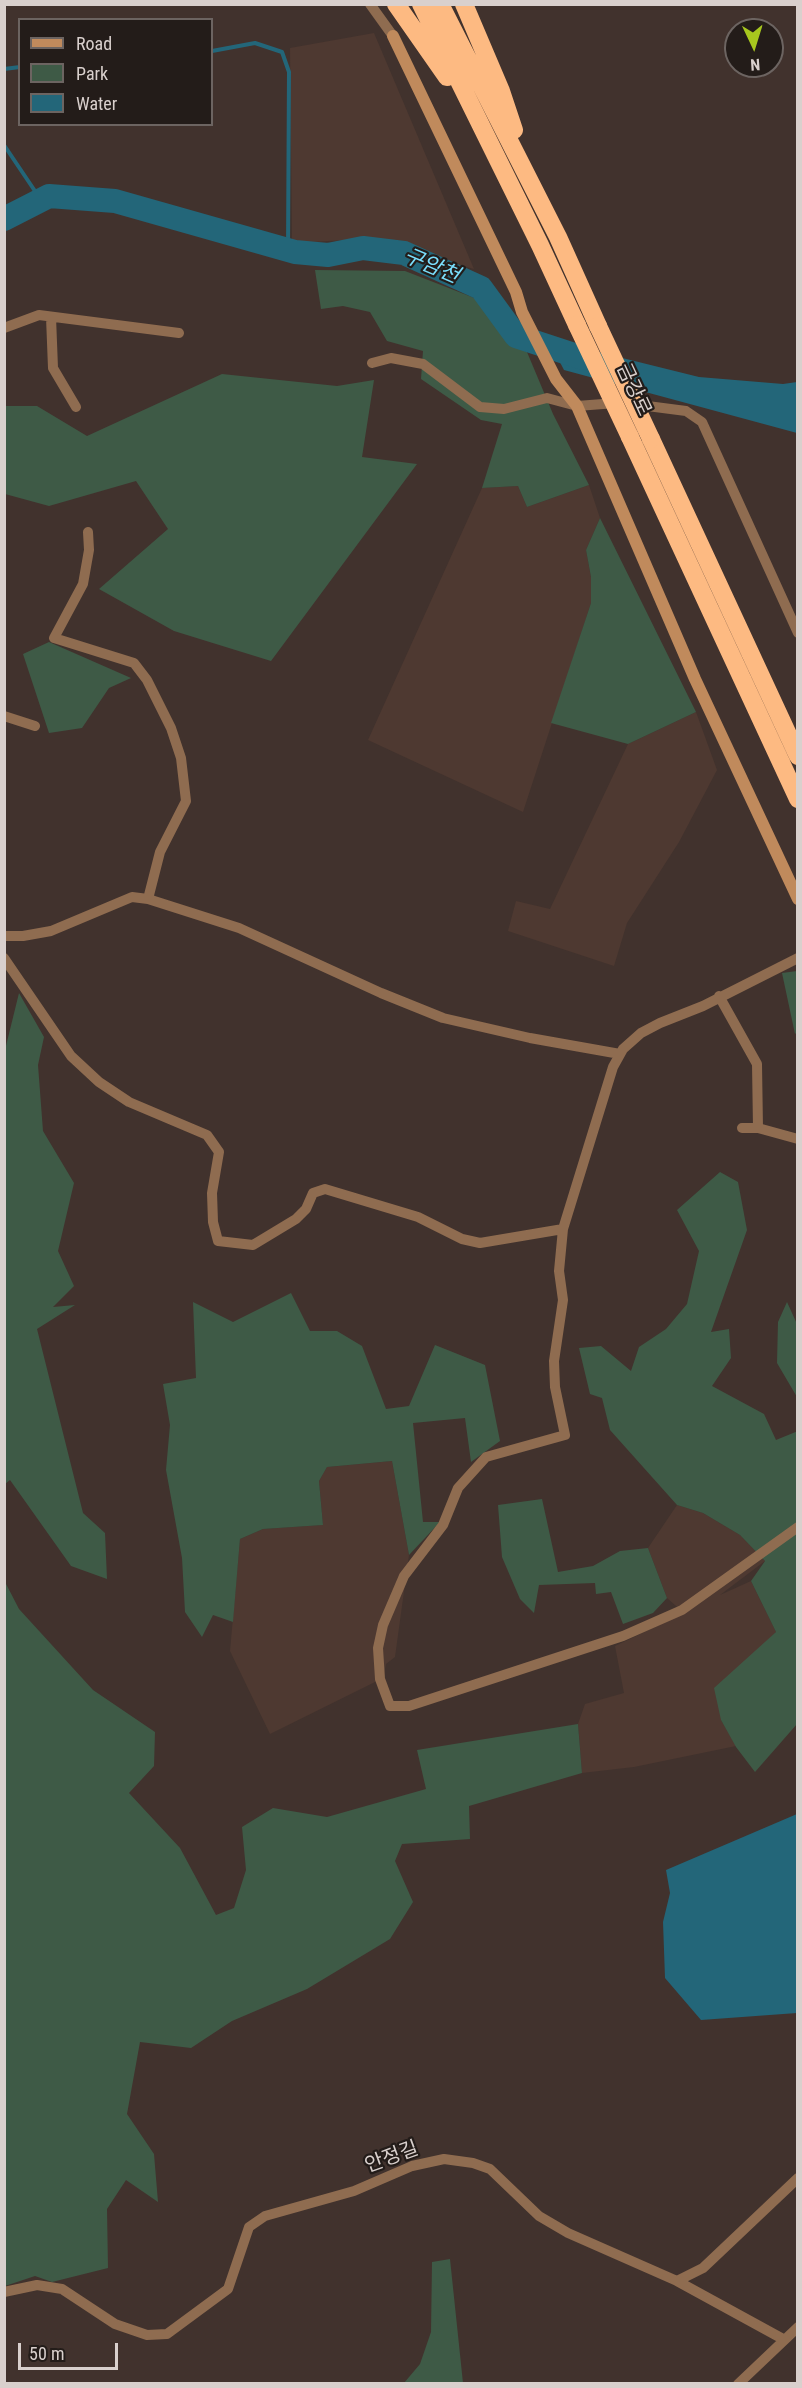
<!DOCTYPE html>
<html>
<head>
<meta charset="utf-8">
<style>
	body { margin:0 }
	#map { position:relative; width:802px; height:2388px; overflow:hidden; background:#41322d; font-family:"Roboto Condensed",sans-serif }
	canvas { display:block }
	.frame { position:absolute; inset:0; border:6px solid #d9d0cd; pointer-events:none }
	.legend { position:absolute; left:18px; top:18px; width:195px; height:108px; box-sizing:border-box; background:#231c19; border:2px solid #6c6461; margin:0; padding:8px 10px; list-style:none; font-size:18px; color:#d9d0cd }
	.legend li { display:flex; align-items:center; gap:12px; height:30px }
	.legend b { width:30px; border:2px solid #6c6461 }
	.north { position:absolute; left:724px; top:18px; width:60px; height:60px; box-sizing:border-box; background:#231c19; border:2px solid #6c6461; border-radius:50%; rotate:176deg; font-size:16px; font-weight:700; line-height:24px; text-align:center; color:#d9d0cd }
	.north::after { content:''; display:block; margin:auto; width:21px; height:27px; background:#a7c71e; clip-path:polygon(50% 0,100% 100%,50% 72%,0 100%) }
	.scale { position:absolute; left:18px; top:2343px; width:100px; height:27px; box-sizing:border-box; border:3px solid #d9d0cd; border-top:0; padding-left:8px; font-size:18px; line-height:21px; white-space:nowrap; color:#d9d0cd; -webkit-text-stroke:4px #231c19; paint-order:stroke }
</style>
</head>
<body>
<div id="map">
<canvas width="802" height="2388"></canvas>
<div class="frame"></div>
<ul class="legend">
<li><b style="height:8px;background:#c08a5c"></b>Road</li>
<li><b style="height:16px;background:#3e5a46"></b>Park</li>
<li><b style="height:16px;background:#236679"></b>Water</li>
</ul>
<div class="north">N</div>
<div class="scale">50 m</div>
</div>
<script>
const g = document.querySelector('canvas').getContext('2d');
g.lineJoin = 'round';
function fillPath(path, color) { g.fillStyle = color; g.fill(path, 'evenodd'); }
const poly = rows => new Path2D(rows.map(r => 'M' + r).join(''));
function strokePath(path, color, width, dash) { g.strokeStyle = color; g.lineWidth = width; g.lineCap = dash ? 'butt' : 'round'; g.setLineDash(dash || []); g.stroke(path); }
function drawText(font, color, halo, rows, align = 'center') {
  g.font = font + ' "Roboto Condensed","Noto Sans KR",sans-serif'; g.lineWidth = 4.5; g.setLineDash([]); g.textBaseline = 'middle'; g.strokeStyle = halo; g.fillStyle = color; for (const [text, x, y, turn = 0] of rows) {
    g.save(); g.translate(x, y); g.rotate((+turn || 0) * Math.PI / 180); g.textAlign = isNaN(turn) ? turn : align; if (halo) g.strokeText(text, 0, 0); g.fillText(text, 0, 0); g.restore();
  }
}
const built = poly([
	[374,33,474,269,365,239,292,243,290,48],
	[589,485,600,518,586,550,591,577,591,603,523,812,368,740,482,488,518,486,527,507],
	[696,712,717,770,679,842,627,923,614,966,508,931,516,901,550,909,628,744],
	[392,1461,409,1555,395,1657,386,1664,384,1674,375,1682,270,1734,230,1651,240,1539,263,1529,323,1525,319,1481,327,1467],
	[677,1505,703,1513,740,1535,765,1561,720,1595,751,1581,776,1632,763,1645,721,1720,736,1746,634,1767,582,1773,578,1724,585,1704,624,1693,615,1646,684,1613,667,1598,648,1548]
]);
const green = poly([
	[315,270,405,271,477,299,509,342,527,352,553,414,589,485,527,507,518,486,482,488,502,424,481,420,421,379,423,351,387,341,370,312,343,306,321,309],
	[222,374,337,386,374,380,362,457,417,464,271,661,174,631,99,589,168,529,136,481,49,506,5,494,5,406,37,406,87,436],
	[600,518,696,712,628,744,551,723,591,603,591,577,586,550],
	[49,642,131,678,109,688,82,728,49,733,23,654],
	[797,971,798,1031,795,1034,782,973],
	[19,993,44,1037,38,1065,43,1131,74,1183,58,1251,74,1286,53,1307,75,1305,37,1329,83,1513,105,1533,107,1579,71,1566,10,1480,5,1484,4,1054],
	[720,1172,738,1182,747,1230,711,1332,729,1329,731,1358,712,1386,764,1414,776,1440,798,1431,797,1724,755,1772,736,1747,721,1720,714,1688,776,1632,751,1581,765,1561,740,1535,703,1513,677,1505,610,1430,602,1398,590,1394,579,1348,601,1346,631,1371,639,1347,666,1329,687,1304,699,1251,677,1210],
	[291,1293,310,1331,337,1331,362,1346,386,1409,409,1406,435,1345,485,1365,500,1441,471,1462,465,1418,413,1423,423,1522,440,1522,409,1555,392,1461,327,1467,319,1481,323,1525,263,1529,240,1539,233,1622,213,1615,202,1637,185,1612,182,1558,166,1470,170,1425,163,1384,196,1378,193,1302,233,1322],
	[787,1302,797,1324,797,1397,777,1363,778,1322],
	[542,1499,558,1572,593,1566,620,1551,648,1548,667,1598,653,1613,623,1624,611,1592,596,1594,595,1583,539,1585,534,1613,520,1599,502,1557,498,1505],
	[4,1580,19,1609,93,1690,155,1732,154,1766,129,1793,180,1848,216,1915,234,1908,246,1870,242,1827,273,1808,327,1817,426,1789,417,1750,578,1724,582,1773,469,1806,470,1839,402,1844,395,1861,413,1902,390,1939,307,1989,232,2021,191,2048,140,2042,127,2114,154,2154,158,2202,126,2180,107,2209,108,2268,52,2282,35,2276,5,2286],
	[450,2259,463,2383,404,2383,420,2364,431,2332,432,2262]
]);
const water = poly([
	[547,337,578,347,699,377,783,384,797,382,797,433,564,370],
	[797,1814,797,2013,701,2020,665,1978,663,1922,670,1893,666,1870]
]);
const stream = poly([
	[212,51,255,43,282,52,289,72,288,250],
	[4,69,20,67],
	[4,145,41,200]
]);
const river = poly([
	[4,219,49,196,115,201,295,252,328,255,363,248,404,253,481,288,516,336,583,358]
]);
const street = poly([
	[370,4,393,36],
	[51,317,53,368,76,407],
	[4,328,39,315,179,333],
	[372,363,391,358,423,364,480,407,504,409,547,398,577,406,616,403],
	[632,404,686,411,702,422,798,633],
	[88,532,89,550,83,584,54,638,134,663,147,680,171,728,181,758,186,801,160,852,148,899],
	[4,716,35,726],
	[4,936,23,936,51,931,132,897,148,899,239,928,381,993,443,1018,530,1038,620,1054],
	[4,958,71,1056,99,1082,129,1102,207,1135,219,1152,212,1193,213,1222,218,1241,253,1245,296,1219,306,1209,313,1193,325,1189,418,1217,462,1239,480,1243,563,1229,613,1067,623,1049,641,1033,660,1023,703,1006,798,958],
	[719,996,757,1064,758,1128],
	[742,1128,758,1128,798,1139],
	[563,1229,559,1271,563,1300,554,1361,555,1387,565,1435,486,1457,458,1488,443,1525,404,1576,383,1625,378,1648,380,1679,390,1706,409,1706,623,1636,682,1610,798,1527],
	[677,2281,783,2339],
	[4,2292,37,2285,62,2289,115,2324,147,2335,167,2334,228,2289,249,2227,265,2216,354,2191,412,2166,444,2159,473,2163,490,2169,539,2216,568,2233,677,2281,703,2268,798,2178],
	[738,2384,798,2327]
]);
const secondary = poly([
	[393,36,516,292,522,312,556,379,577,406,695,679,798,899]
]);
const highway = poly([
	[396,4,447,77],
	[421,4,540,245,577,325],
	[440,4,558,237,598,326],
	[464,4,501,91,514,130],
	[630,437,798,799],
	[651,439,798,756]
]);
const highwayBridge = poly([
	[577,325,630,437],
	[598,326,651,439]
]);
const streetNames = [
	["금강로",633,390,65],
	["안정길",392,2158,-20]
];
const waterNames = [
	["구암천",431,267,23]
];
fillPath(built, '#4e3931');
fillPath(green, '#3e5a46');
fillPath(water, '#236679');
strokePath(stream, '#236679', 4);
strokePath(river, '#236679', 24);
strokePath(street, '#8f6c50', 10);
strokePath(secondary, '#c08a5c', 12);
strokePath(highway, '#fdba82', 18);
strokePath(highwayBridge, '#fdba82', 18);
drawText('20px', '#d9d0cd', '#231c19', streetNames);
drawText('italic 21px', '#7adefc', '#231c19', waterNames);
</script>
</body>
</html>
